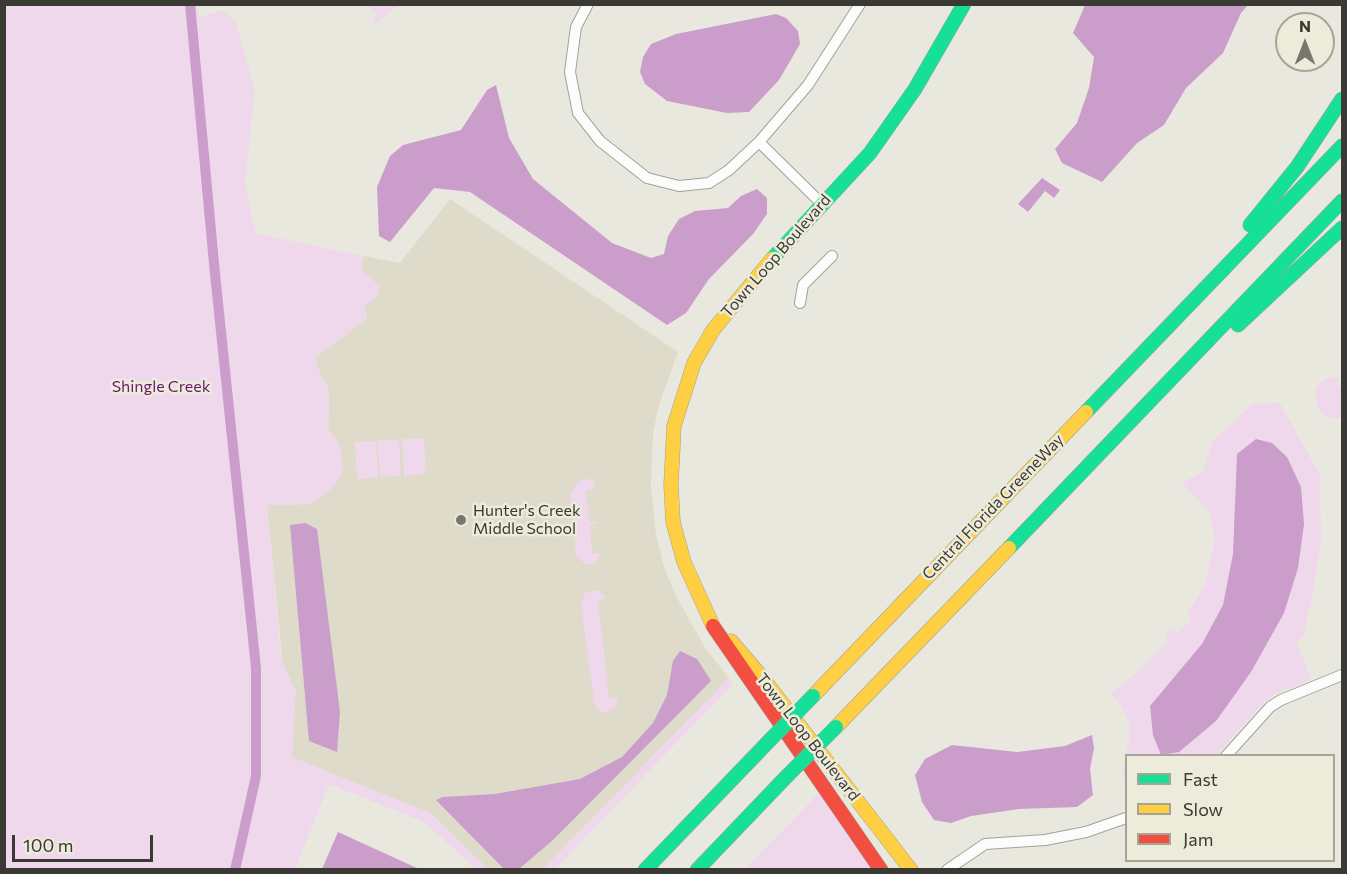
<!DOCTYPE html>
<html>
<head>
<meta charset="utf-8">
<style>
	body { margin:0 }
	#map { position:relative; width:1347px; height:874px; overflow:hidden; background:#e9e8de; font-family:Commissioner,sans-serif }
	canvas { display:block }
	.frame { position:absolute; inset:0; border:6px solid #3b3933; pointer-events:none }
	.legend { position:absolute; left:1125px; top:754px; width:210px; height:108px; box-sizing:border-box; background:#edebda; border:2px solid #a6a497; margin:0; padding:8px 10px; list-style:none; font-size:18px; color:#3b3933 }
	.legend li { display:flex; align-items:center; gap:12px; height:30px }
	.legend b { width:30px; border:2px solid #a6a497 }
	.north { position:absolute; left:1275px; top:12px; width:60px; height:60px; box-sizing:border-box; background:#edebda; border:2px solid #a6a497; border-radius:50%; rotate:0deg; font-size:16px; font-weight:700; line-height:24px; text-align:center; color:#3b3933 }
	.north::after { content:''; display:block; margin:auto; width:21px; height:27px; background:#78766f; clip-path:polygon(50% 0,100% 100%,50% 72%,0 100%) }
	.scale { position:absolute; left:12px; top:835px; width:141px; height:27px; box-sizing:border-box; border:3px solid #3b3933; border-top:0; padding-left:8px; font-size:18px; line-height:21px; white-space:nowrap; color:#3b3933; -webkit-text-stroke:4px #edebda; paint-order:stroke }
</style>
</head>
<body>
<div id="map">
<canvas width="1347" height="874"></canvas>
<div class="frame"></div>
<ul class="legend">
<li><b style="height:8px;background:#16e098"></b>Fast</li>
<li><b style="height:8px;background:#ffcf43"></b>Slow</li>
<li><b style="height:8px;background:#f24e42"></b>Jam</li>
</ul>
<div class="north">N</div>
<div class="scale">100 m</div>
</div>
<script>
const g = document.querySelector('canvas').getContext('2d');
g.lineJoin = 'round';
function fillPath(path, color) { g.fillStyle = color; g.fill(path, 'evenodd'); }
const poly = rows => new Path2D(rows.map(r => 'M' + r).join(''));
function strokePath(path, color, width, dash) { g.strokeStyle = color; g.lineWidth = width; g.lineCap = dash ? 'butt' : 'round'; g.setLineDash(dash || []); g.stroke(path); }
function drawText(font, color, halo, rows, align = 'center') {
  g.font = font + ' Commissioner,sans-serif'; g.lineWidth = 5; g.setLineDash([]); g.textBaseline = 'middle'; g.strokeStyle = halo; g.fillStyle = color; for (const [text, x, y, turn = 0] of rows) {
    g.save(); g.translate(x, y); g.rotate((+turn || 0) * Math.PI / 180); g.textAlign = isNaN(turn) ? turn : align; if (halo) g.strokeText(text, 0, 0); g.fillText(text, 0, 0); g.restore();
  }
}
const built = poly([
	[450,199,678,352,659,405,653,433,651,486,656,535,664,567,676,596,706,649,729,678,543,869,488,869,430,813,292,758,267,505,311,504,340,446,328,429,329,390,320,375,315,357,367,319,359,285,363,256,400,263]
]);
const green = poly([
	[5,4,197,5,199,18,218,11,224,11,236,23,255,90,245,182,255,233,363,256,361,270,380,286,377,297,364,307,367,319,315,357,320,375,329,390,328,429,340,445,343,469,335,486,311,504,267,505,281,659,296,691,292,757,430,813,488,869,476,869,424,822,329,784,295,869,5,869],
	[365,5,399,5,373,26,376,12],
	[1341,377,1336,385,1342,386,1342,415,1340,418,1327,418,1318,409,1315,392,1320,383,1329,378],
	[1280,403,1320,475,1321,539,1316,576,1303,638,1296,641,1311,679,1275,694,1265,701,1216,755,1126,756,1126,789,1123,768,1130,735,1129,723,1121,705,1111,693,1133,676,1169,640,1165,635,1171,629,1177,634,1192,619,1187,614,1205,584,1215,538,1210,514,1182,482,1203,472,1212,442,1252,404],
	[424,438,426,474,404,476,402,439],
	[399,439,401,476,380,477,378,441],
	[376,441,378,477,357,479,355,442],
	[594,478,594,489,586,491,589,521,598,522,590,526,592,553,601,554,594,564,585,564,576,556,570,494,579,481],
	[598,590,606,598,598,601,609,698,617,698,618,701,615,708,607,712,599,711,594,703,581,602,585,593],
	[729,678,733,684,555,869,543,869],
	[824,788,881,870,744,870]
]);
const water = poly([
	[1085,5,1248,5,1241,13,1223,53,1186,88,1164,125,1137,143,1102,182,1062,163,1055,149,1077,123,1089,88,1094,57,1073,33],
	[776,14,786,18,798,31,800,44,779,80,749,112,727,113,667,101,645,84,640,72,643,57,651,44,676,34],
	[496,85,509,138,533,179,612,243,651,258,664,254,668,236,679,219,695,211,728,208,741,196,757,189,767,198,767,214,753,234,709,279,686,313,667,325,470,192,434,188,390,242,379,236,377,187,390,156,403,145,461,130,487,90],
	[1042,178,1060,190,1054,198,1045,191,1028,212,1018,204],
	[1256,439,1272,443,1287,457,1301,487,1304,524,1298,568,1284,613,1251,672,1216,721,1179,752,1161,755,1153,735,1150,706,1202,644,1223,605,1233,554,1237,454],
	[305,523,317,529,340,712,337,752,309,741,290,525],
	[680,651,697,659,711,681,553,840,519,869,504,869,436,800,443,797,495,794,580,779,622,757,653,723,667,695,673,661],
	[1092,735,1094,748,1090,769,1093,795,1077,807,1019,809,971,816,951,823,934,820,922,802,915,775,925,759,952,745,1017,752,1065,746],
	[338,832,419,869,322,869]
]);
const canal = poly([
	[190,4,215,274,256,668,256,776,235,870]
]);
const street = poly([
	[588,4,576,27,570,72,578,113,600,141,647,178,679,186,709,183,729,170,759,142,808,85,860,4],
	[759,142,821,203],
	[800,303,803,285,832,256],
	[1226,756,1270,707,1281,700,1342,675],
	[947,870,985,844,1045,840,1086,832,1126,818]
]);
const fast = poly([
	[1250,225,1297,167,1342,99],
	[772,259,870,153,915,89,964,4],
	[1238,325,1342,228],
	[1086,412,1342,146],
	[1009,548,1342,201],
	[645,870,770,740],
	[697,870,787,776]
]);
const slow = poly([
	[713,626,684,562,673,522,671,485,674,426,694,363,713,330,772,259],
	[731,641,762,677,911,870],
	[813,696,1086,412],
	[836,727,1009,548]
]);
const jam = poly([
	[713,626,881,870]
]);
const fastBridge = poly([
	[770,740,813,696],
	[787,776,836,727]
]);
const markers = [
	[461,520,6,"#78766f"]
];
const streetNames = [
	["Town Loop Boulevard",776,256,-49],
	["Central Florida GreeneWay",993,507,-46],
	["Town Loop Boulevard",808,737,52]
];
const parkNames = [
	["Shingle Creek",161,387]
];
const poiNames = [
	["Hunter's Creek",473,511],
	["Middle School",473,529]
];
fillPath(built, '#dedbca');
fillPath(green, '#efd8eb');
fillPath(water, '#cb9dca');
strokePath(canal, '#cb9dca', 10);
strokePath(street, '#a2a19a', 12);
strokePath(fast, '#a2a19a', 15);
strokePath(slow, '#a2a19a', 15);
strokePath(jam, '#a2a19a', 15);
strokePath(street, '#fcfcfa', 10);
strokePath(fast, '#16e098', 14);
strokePath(slow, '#ffcf43', 14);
strokePath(jam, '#f24e42', 14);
strokePath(fastBridge, '#a2a19a', 15, []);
strokePath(fastBridge, '#16e098', 14);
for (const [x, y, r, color] of markers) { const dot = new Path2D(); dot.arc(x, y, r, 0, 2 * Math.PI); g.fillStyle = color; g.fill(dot); strokePath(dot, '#edebda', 2); }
drawText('16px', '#3b3933', '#edebda', streetNames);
drawText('16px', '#68196d', '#edebda', parkNames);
drawText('16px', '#3b3933', '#edebda', poiNames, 'left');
</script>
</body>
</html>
